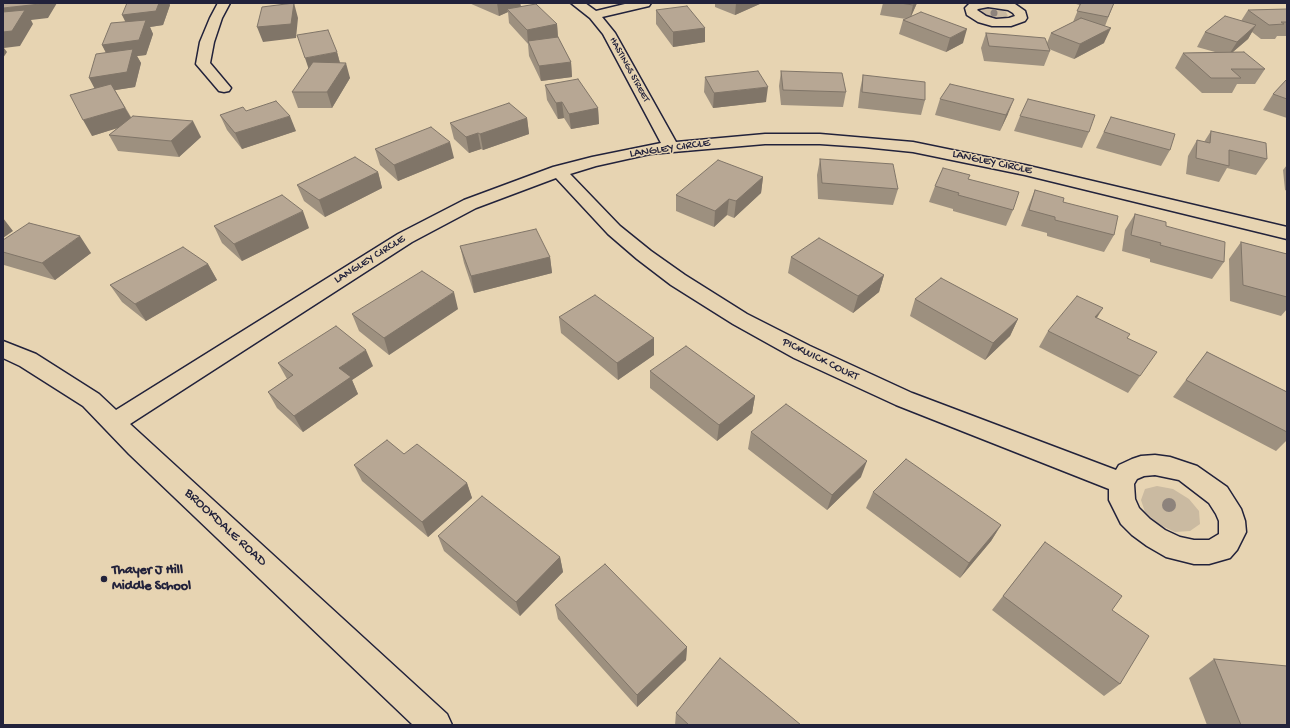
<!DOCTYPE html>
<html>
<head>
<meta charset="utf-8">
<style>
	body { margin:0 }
	#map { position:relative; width:1290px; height:728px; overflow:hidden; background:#e7d4b2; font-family:"Gochi Hand",sans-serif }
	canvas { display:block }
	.frame { position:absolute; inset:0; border:4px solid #22223b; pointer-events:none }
</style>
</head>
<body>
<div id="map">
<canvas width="1290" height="728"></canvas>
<div class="frame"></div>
</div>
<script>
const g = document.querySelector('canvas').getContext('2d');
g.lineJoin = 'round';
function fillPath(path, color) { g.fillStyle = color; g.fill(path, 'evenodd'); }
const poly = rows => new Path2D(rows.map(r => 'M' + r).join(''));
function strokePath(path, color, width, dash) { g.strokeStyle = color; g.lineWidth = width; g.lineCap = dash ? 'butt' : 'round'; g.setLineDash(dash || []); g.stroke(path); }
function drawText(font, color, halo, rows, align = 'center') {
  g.font = font + ' "Gochi Hand",sans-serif'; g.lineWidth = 3; g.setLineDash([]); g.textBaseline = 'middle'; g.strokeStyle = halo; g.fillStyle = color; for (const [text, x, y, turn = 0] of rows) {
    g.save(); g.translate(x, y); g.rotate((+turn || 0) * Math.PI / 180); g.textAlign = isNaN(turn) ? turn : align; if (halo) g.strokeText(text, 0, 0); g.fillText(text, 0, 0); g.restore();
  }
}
const green = poly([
	[986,8,1002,10,1006,12,1008,16,1000,19,989,18,981,13,980,11],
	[1157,486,1173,489,1189,499,1199,511,1200,524,1190,531,1175,532,1158,524,1145,512,1141,500,1145,489]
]);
const minor = poly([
	[218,3,230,3,222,18,214,42,210,63,231,88,229,91,224,92,219,91,196,64,200,42,210,18,218,3],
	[571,3,585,3,596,11,629,3,651,3,649,6,602,17,615,33,676,142,765,134,820,134,913,142,1025,165,1287,227,1287,239,1025,175,913,152,864,147,820,144,765,144,650,154,596,166,570,174,620,226,651,251,685,275,747,314,810,346,912,393,1116,470,1119,465,1132,459,1141,456,1155,455,1170,457,1197,466,1227,487,1241,509,1245,521,1246,532,1237,550,1230,558,1209,564,1194,564,1166,557,1147,546,1132,535,1121,524,1109,500,1109,489,896,405,794,358,733,324,671,285,637,259,608,234,556,178,476,208,412,242,130,424,447,714,452,725,413,725,129,454,83,406,20,366,3,358,3,341,36,354,99,394,116,410,398,234,464,200,553,167,592,157,661,143,603,34,590,18,571,3],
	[1155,475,1179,480,1209,503,1216,514,1219,521,1219,534,1209,540,1194,540,1180,537,1165,530,1150,519,1139,508,1135,499,1134,484,1137,479,1144,476,1155,475],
	[970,3,1009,3,1015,4,1025,11,1027,18,1025,21,1011,26,992,26,978,22,967,15,965,8,970,3],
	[988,7,1008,10,1013,13,1015,16,1009,18,996,19,986,16,977,10,978,9,988,7]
]);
const trees = [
	[994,13,3.5],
	[1169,505,7]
];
const wall = poly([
	[127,3,169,3,170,5,163,25,150,27,153,34,146,55,137,56,141,63,135,87,115,90,131,117,201,137,179,157,118,151,109,135,117,128,92,136,95,88,106,52,102,45,125,22],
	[469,3,520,3,521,7,557,24,558,37,571,62,572,77,541,81,529,56,528,44,509,23,508,12,499,16],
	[715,3,762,3,735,15,715,7],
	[883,3,917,3,911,16,963,43,946,52,899,34,903,20,906,19,880,15],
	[1072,3,1114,3,1105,26,1104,43,1074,59,1049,49,1050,51,1044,66,984,61,981,48,986,33,1047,43,1051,33,1073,22,1080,5],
	[1287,9,1287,36,1277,36,1275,39,1261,39,1252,32,1248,39,1233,52,1265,69,1255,84,1237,84,1232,93,1202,93,1175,68,1183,53,1215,52,1197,47,1205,32,1241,21,1248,10],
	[656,10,705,28,705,42,673,47,656,24],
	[337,52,340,63,350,78,332,108,298,108,292,92],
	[781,71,846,92,843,107,781,105,779,86],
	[863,75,925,100,921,115,858,108,860,90],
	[705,77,766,102,713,108,704,92],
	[1287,79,1287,118,1263,110,1273,94],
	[545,85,598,108,599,124,571,129,564,118,558,119,547,100],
	[940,99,1008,114,1000,131,935,115],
	[246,111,296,131,242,149,227,130,220,115],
	[1020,116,1089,132,1082,148,1014,131],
	[1111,117,1170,150,1161,166,1096,148],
	[527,118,529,134,483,150,481,149,469,153,454,139,450,123],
	[1211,131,1267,159,1256,175,1227,168,1219,182,1186,174,1188,156,1197,140,1204,142],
	[375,149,454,158,398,181,380,165],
	[820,159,898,189,893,205,818,199,817,175],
	[1287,165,1287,191,1285,190,1283,170],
	[378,172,382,188,325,217,304,201,297,185],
	[763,177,761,193,734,218,727,215,714,227,676,211,676,195],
	[969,179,1013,210,1006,226,953,211,953,209,929,202,935,186],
	[1035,190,1063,202,1114,235,1104,252,1047,236,1047,233,1021,226,1028,207],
	[1135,214,1166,226,1224,262,1212,279,1150,262,1150,259,1122,251,1125,230],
	[214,226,309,228,242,261,222,243],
	[3,240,91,253,55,280,4,265,3,264],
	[1241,242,1287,254,1287,309,1281,316,1230,301,1229,259],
	[460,246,550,257,552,273,474,293,464,263],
	[791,257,884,275,879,292,853,313,788,273],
	[208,264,217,280,146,321,122,302,110,285],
	[915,299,1018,319,1010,336,985,360,910,316],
	[458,309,389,355,359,331,352,314],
	[559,317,654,338,654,355,618,380,561,333],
	[1096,318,1127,338,1140,376,1128,393,1039,347,1048,331],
	[1207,352,1287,392,1287,440,1276,451,1173,397],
	[278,363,373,366,352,380,358,394,303,432,277,408,268,392,287,379],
	[650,371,755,396,752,413,717,441,650,388],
	[751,432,861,477,827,510,748,449],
	[404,454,467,483,472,498,428,537,362,481,354,465],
	[873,492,1001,525,991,541,960,578,866,508],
	[438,536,560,557,563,572,520,616,444,551],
	[1045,542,1112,610,1120,684,1104,696,992,610],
	[555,605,687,647,686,660,637,707,558,619],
	[1214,659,1287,725,1207,725,1189,678],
	[676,713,801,725,675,725]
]);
const shadedWall = poly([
	[41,3,57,3,48,18,31,20,33,24,20,46,4,48,7,52,3,58,3,8],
	[159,3,169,3,170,5,163,25,150,27,153,34,146,55,137,56,141,63,135,87,97,93,89,78,109,59,102,45,129,29,122,15],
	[294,3,298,18,296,38,263,42,257,27],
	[497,3,520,3,521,7,507,9,508,12,499,16],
	[736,3,762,3,735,15],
	[914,3,917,3,910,19,913,5],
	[557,24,558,38,528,43,527,30],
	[1256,25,1248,39,1228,56,1237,42],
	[705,28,705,42,673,47,673,32],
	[1111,28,1104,43,1074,59,1080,44],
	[967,29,963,43,946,52,950,38],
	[337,52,341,67,310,73,305,58],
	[571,62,572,77,541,81,539,66],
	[346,63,350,78,332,108,327,92],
	[768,87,766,102,713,108,714,93],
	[1014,99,1008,114,1000,131,1006,115],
	[562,102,564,118,558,119,556,103],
	[125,108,134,123,92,136,83,120],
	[598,108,599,124,571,129,569,114],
	[290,116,296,131,242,149,235,133],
	[527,118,529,134,483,150,480,134],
	[193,121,201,137,179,157,171,141],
	[478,133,481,149,469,153,466,137],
	[450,142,454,158,398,181,394,165],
	[378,172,382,188,325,217,319,200],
	[763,177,761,193,734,218,736,201],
	[729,199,727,215,714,227,715,211],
	[303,211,309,228,242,261,234,244],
	[3,218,13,231,3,238],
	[80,236,91,253,55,280,42,263],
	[550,257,552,273,474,293,471,276],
	[208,264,217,280,146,321,135,304],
	[884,275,879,292,853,313,858,296],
	[454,292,458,309,389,355,384,338],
	[1103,308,1093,324,1095,317],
	[1018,319,1010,336,985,360,993,343],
	[654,338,654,355,618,380,617,363],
	[366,350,373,366,352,380,358,394,303,432,294,416,339,368],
	[755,396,752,413,717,441,719,425],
	[867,461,861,477,827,510,832,495],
	[467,483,472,498,428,537,422,522],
	[1001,525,991,541,960,578,969,563],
	[560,557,563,572,520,616,516,602],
	[687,647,686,660,637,707,637,695]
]);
const building = poly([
	[3,3,41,3,40,4,3,8,3,3],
	[127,3,159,3,156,11,122,15,127,3],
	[294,3,291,24,257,27,262,7,294,3],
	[900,3,914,3,913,5,900,3],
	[1081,3,1114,3,1108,17,1077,11,1081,3],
	[536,4,557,24,527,30,507,9,536,4],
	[687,6,705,28,673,32,656,10,687,6],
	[1287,9,1287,22,1281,22,1284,24,1269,25,1248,10,1287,9],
	[25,10,12,31,3,32,3,12,25,10],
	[921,12,967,29,950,38,903,20,921,12],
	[1225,16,1256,25,1237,42,1205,32,1225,16],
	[1081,18,1111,28,1080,44,1051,33,1081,18],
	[146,20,139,40,102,45,111,23,146,20],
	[328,30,337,52,305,58,297,35,328,30],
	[986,33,1045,38,1050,51,989,46,986,33],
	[558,37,571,62,539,66,528,41,558,37],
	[133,49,127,72,89,78,96,54,133,49],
	[1244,52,1265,69,1231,69,1241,78,1211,78,1183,53,1244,52],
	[313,62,346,63,327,92,292,92,313,62],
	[758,71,768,87,714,93,705,77,758,71],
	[781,71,842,73,846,92,783,90,781,71],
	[863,75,925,82,925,100,862,92,863,75],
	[578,79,598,108,569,114,562,102,556,103,545,85,578,79],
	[1287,79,1287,99,1273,94,1287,79],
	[111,84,125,108,83,120,70,95,111,84],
	[950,84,1014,99,1006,115,940,99,950,84],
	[1028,99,1095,115,1089,132,1020,116,1028,99],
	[276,101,290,116,235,133,220,115,243,107,246,111,276,101],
	[509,103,527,118,480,134,478,133,466,137,450,123,509,103],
	[133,116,193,121,171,141,109,135,133,116],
	[1111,117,1175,134,1170,150,1104,132,1111,117],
	[431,127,450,142,394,165,375,149,431,127],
	[1211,131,1266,143,1267,159,1229,150,1229,166,1196,158,1197,140,1210,143,1211,131],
	[355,157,378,172,319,200,297,185,355,157],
	[820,159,893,164,898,189,822,183,820,159],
	[718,160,763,177,736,201,729,199,715,211,676,195,718,160],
	[943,168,970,175,968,179,1019,192,1013,210,958,195,959,193,935,186,943,168],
	[1035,190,1064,198,1063,202,1118,216,1114,235,1055,220,1055,217,1029,210,1035,190],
	[282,195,303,211,234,244,214,226,282,195],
	[1135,214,1166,222,1166,226,1225,242,1224,262,1160,245,1161,243,1131,235,1135,214],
	[29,223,80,236,42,263,3,252,3,240,29,223],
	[536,229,550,257,471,276,460,246,536,229],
	[819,238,884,275,858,296,791,257,819,238],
	[1241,242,1287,254,1287,297,1243,285,1241,242],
	[183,247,208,264,135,304,110,285,183,247],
	[422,271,454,292,384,338,352,314,422,271],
	[941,278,1018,319,993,343,915,299,941,278],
	[595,295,654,338,617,363,559,317,595,295],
	[1077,296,1103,308,1095,317,1130,334,1127,338,1157,352,1140,376,1048,331,1077,296],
	[336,326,366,350,339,368,351,377,294,416,268,392,293,375,278,363,336,326],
	[686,346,755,396,719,425,650,371,686,346],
	[1207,352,1287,392,1287,432,1186,380,1207,352],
	[786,404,867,461,832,495,751,432,786,404],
	[387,440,404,454,417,444,467,483,422,522,354,465,387,440],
	[906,459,1001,525,969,563,873,492,906,459],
	[482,496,560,557,516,602,438,536,482,496],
	[1045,542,1122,596,1112,610,1149,636,1120,684,1003,596,1045,542],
	[605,564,687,647,637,695,555,605,605,564],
	[720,658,801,725,689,725,676,713,720,658],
	[1214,659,1287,666,1287,725,1241,725,1214,659]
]);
const markers = [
	[104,579,4,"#22223b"]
];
const farStreetnames = [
	["HASTINGS STREET",629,70,61]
];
const streetNames = [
	["LANGLEY CIRCLE",670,149,-8],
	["LANGLEY CIRCLE",992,163,12],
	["LANGLEY CIRCLE",370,260,-32],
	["PICKWICK COURT",820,360,26]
];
const nearStreetnames = [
	["BROOKDALE ROAD",225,528,43]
];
const nearPoinames = [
	["Thayer J Hill",112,571],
	["Middle School",112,587]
];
fillPath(green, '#cabaa1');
strokePath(minor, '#22223b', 3);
fillPath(minor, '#e7d4b2');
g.fillStyle = '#8d837c';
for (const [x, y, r] of trees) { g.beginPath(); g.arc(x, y, r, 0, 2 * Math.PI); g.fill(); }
fillPath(wall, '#9d907f');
fillPath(shadedWall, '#807568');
fillPath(building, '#b7a794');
strokePath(building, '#807568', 1);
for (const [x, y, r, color] of markers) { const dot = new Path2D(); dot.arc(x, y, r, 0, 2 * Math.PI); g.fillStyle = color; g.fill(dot); strokePath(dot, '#e7d4b2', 1.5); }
drawText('10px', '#22223b', '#e7d4b2', farStreetnames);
drawText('12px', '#22223b', '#e7d4b2', streetNames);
drawText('14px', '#22223b', '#e7d4b2', nearStreetnames);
drawText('bold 14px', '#22223b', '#e7d4b2', nearPoinames, 'left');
</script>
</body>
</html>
